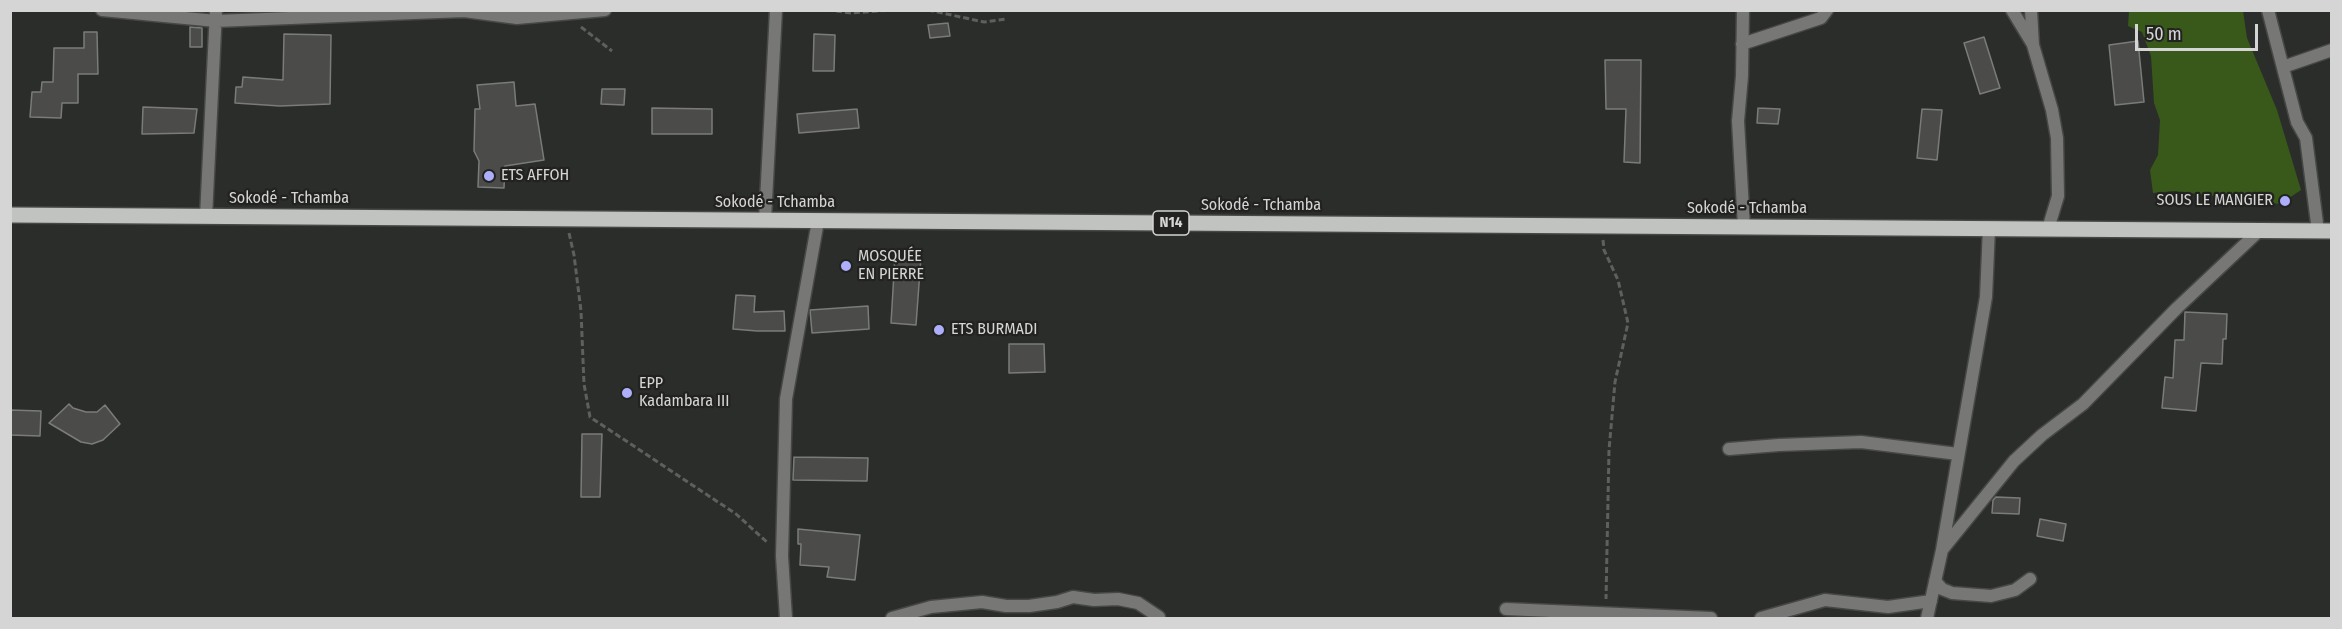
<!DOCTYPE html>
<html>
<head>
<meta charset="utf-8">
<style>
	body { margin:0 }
	#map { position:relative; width:2342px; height:629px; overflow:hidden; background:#2b2d2a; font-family:"Fira Sans Condensed",sans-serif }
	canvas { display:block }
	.frame { position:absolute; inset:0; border:12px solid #d4d5d4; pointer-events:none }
	.scale { position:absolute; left:2135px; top:24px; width:123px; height:27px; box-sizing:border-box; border:3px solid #d4d5d4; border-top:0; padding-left:8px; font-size:18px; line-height:21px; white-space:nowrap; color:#d4d5d4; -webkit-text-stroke:4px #222321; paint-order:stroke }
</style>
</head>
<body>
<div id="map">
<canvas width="2342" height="629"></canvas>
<div class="frame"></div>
<div class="scale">50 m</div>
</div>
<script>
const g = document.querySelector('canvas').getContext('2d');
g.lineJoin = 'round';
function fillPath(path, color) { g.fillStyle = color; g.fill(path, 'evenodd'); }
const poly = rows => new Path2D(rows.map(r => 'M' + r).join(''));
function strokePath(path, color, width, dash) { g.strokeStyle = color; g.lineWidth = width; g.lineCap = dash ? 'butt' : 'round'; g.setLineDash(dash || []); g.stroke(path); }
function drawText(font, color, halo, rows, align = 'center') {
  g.font = font + ' "Fira Sans Condensed",sans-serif'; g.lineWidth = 4.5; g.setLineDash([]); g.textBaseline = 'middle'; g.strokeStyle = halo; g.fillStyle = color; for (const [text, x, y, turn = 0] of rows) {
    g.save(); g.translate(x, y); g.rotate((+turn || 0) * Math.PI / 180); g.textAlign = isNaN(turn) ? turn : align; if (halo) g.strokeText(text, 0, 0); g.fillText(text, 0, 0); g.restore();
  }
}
const green = poly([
	[2129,11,2243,11,2247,38,2277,110,2301,190,2280,204,2174,191,2153,193,2150,170,2158,155,2160,120,2154,103,2151,56,2142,32,2128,26]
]);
const building = poly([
	[948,23,950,36,930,38,928,25,948,23],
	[190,27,202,28,202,47,190,47,190,27],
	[84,32,97,32,98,74,78,74,78,103,62,103,61,118,30,117,32,92,41,92,42,82,53,82,54,48,84,48,84,32],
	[284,34,331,35,330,104,280,106,235,103,236,87,242,87,243,77,283,80,284,34],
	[814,34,835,35,834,71,813,71,814,34],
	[1984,37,2000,88,1980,94,1964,43,1984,37],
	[2138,41,2144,102,2115,105,2109,45,2138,41],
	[1605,60,1641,60,1640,163,1624,162,1626,109,1606,109,1605,60],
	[514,82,516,106,535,104,544,160,505,166,504,188,478,187,479,161,474,151,475,109,480,109,477,85,514,82],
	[602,89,625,89,624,105,601,104,602,89],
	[143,107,197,109,194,133,142,134,143,107],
	[652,108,712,109,712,134,652,134,652,108],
	[1758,108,1780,109,1778,124,1757,123,1758,108],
	[857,109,859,128,799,133,797,114,857,109],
	[1922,109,1942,110,1937,160,1917,158,1922,109],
	[895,256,921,257,916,325,891,323,895,256],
	[736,295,755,296,754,312,784,311,785,331,757,331,733,329,736,295],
	[868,306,869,329,812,333,810,310,868,306],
	[2185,312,2227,314,2226,339,2223,339,2222,364,2201,363,2196,411,2162,408,2165,377,2173,378,2175,340,2184,340,2185,312],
	[1009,344,1044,344,1045,372,1009,373,1009,344],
	[69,404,73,408,86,412,97,412,105,405,120,424,103,440,92,444,81,442,49,423,69,404],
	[10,410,41,411,40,436,10,435,10,410],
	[582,434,602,434,600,497,581,497,582,434],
	[794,457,868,458,867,481,793,480,794,457],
	[1996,497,2020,498,2019,514,1992,513,1993,500,1996,497],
	[2040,519,2066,524,2063,541,2037,536,2040,519],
	[798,529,860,535,855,580,827,577,829,567,800,565,801,544,798,544,798,529]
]);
const path = poly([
	[827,10,851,13,893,10],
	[928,10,984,22,1007,19],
	[581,27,612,51],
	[569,233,574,255,581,311,584,384,590,417,736,514,768,543],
	[1603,240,1604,250,1618,280,1628,323,1615,382,1609,450,1606,599]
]);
const minor = poly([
	[102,10,216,21,464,11,517,18,605,10],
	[1743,10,1742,76,1738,121,1744,227],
	[2012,10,2032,43],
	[2031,10,2033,45,2052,110,2057,138,2058,196,2048,229],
	[2268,10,2297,122,2306,138,2318,231],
	[1742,44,1821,18,1827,10],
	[2283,67,2332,50],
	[206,217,216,10],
	[765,220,776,10],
	[1729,449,1779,445,1861,442,1958,454],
	[1942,550,2014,461,2042,435,2083,404,2177,308,2260,230],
	[1935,581,1942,589,1952,593,1991,596,2015,590,2030,579],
	[1506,609,1711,618],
	[786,618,782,556,786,399,818,221],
	[892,618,931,607,982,602,1006,606,1029,606,1057,602,1073,597,1094,600,1118,599,1138,603,1159,617],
	[1761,618,1825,600,1888,607,1931,601],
	[1927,618,1942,550,1986,297,1989,228]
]);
const primary = poly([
	[10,215,2332,231]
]);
const markers = [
	[489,176,6,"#adaffb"],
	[2285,201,6,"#adaffb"],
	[846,266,6,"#adaffb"],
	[939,330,6,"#adaffb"],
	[627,393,6,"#adaffb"]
];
const shields = [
	[1171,223,36]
];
const shieldNames = [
	["N14",1171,223]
];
const poiNames = [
	["ETS AFFOH",501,176],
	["SOUS LE MANGIER",2273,201,"right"],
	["MOSQUÉE",858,257],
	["EN PIERRE",858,275],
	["ETS BURMADI",951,330],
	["EPP",639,384],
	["Kadambara III",639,402]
];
const streetNames = [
	["Sokodé - Tchamba",289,199],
	["Sokodé - Tchamba",775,203],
	["Sokodé - Tchamba",1261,206],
	["Sokodé - Tchamba",1747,209]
];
fillPath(green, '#38591a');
fillPath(building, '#4b4c4a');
strokePath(building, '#7a7c79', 1.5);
strokePath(minor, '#464845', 15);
strokePath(primary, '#464845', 18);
strokePath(path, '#5f605e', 3, [6, 3]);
strokePath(minor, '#777776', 12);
strokePath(primary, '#c1c3c1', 15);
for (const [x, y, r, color] of markers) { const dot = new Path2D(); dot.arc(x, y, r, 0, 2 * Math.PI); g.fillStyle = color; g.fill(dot); strokePath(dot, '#222321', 2); }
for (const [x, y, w] of shields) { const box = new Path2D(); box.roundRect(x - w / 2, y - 12, w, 24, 4.5); g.fillStyle = '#222321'; g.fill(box); strokePath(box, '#d4d5d4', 1.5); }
drawText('bold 15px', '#d4d5d4', null, shieldNames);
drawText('16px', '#d4d5d4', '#222321', poiNames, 'left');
drawText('16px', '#d4d5d4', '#222321', streetNames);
</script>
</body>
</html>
